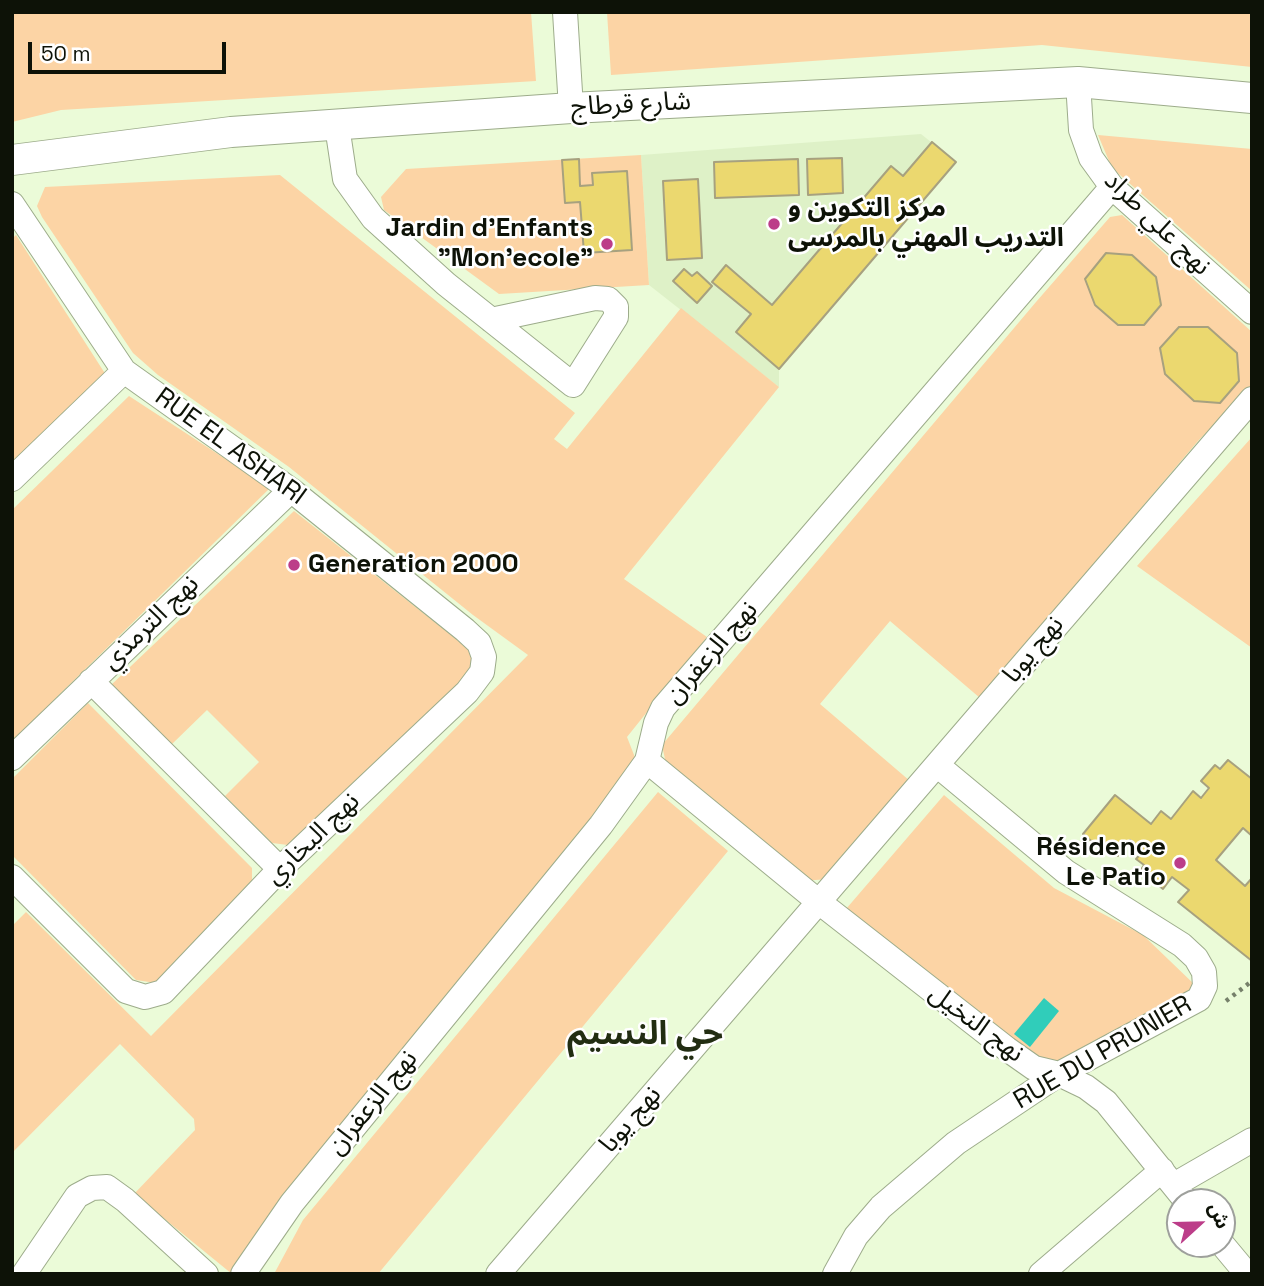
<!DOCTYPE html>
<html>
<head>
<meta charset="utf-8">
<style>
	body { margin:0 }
	#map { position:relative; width:1264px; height:1286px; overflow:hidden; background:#ebfbd8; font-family:"Space Grotesk","Noto Sans Arabic",sans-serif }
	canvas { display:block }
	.frame { position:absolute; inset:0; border:14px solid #0d1207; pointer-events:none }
	.north { position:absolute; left:1166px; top:1188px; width:70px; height:70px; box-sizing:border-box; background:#fff; border:2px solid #9ea09c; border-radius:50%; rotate:68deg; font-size:19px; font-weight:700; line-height:28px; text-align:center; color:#0d1207 }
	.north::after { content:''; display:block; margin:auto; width:24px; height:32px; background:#bc3d89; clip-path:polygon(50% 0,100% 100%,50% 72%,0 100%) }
	.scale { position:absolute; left:28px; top:42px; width:198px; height:32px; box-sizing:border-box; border:4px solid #0d1207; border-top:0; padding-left:9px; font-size:21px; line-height:24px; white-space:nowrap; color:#0d1207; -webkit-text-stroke:5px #fff; paint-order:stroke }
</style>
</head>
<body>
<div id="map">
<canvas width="1264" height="1286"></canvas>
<div class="frame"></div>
<div class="north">ش</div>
<div class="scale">50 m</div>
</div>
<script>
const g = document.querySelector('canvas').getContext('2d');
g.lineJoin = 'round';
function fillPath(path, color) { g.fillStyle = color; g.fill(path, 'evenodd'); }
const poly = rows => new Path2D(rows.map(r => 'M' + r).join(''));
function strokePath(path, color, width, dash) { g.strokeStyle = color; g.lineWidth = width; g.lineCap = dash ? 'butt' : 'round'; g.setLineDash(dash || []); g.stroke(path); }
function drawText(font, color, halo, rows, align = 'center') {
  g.font = font + ' "Space Grotesk","Noto Sans Arabic",sans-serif'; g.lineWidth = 5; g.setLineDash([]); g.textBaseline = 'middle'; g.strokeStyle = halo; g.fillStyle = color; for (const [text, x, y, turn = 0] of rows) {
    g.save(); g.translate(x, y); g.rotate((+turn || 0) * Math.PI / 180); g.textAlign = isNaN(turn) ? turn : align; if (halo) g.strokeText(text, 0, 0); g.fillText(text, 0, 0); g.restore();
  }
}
const built = poly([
	[921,134,956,162,779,369,779,387,649,285,641,155]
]);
const green = poly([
	[12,12,531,12,536,81,61,110,12,122],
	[607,12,1252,12,1252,67,1042,45,611,75],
	[1098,135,1252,149,1252,291,1112,168],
	[641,155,649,285,499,294,384,210,381,197,406,169],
	[280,175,575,413,554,439,567,449,681,308,779,387,624,579,707,637,627,737,636,760,598,811,275,1206,232,1274,134,1194,195,1130,194,1119,120,1044,12,1153,12,926,26,912,151,1036,528,655,473,615,289,467,158,375,133,353,42,217,37,206,45,187],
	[1122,215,1252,332,1252,385,1198,441,980,698,890,621,820,704,910,781,828,879,803,881,666,764,662,745,1036,302,1110,217],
	[16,235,106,375,12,470,12,239],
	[129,396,270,488,12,741,12,510],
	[1252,437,1252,648,1137,566],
	[294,511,475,654,470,672,296,846,272,843,225,796,259,762,207,710,170,746,110,686],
	[88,703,252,868,252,888,156,983,136,980,12,855,12,779],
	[658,792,728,851,378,1274,274,1274,303,1220],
	[944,795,1054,888,1143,935,1195,985,1156,1017,1051,1069,846,909]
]);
const water = poly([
	[1044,998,1059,1011,1030,1047,1014,1034]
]);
const building = poly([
	[932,142,956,162,779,369,736,332,751,314,712,282,726,265,772,305,891,166,903,176,932,142],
	[842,158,843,193,808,195,807,159,842,158],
	[579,159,580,186,593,185,592,173,627,171,632,250,584,253,580,202,565,203,562,160,579,159],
	[798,159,799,195,715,198,714,162,798,159],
	[698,179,702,258,667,260,663,181,698,179],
	[1106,253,1132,255,1156,277,1161,305,1144,325,1118,325,1095,305,1085,279,1106,253],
	[684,269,692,276,697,272,712,286,697,303,673,281,684,269],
	[1179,327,1208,327,1237,353,1239,381,1220,403,1194,401,1165,374,1160,348,1179,327],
	[1228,760,1252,779,1252,836,1243,828,1216,860,1245,886,1252,878,1252,961,1178,902,1189,890,1172,877,1163,889,1140,871,1144,865,1136,859,1143,851,1130,840,1118,856,1105,845,1102,850,1083,834,1115,795,1151,824,1161,811,1171,819,1193,791,1201,798,1209,788,1201,781,1215,765,1220,769,1228,760]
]);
const path = poly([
	[1226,1001,1252,981]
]);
const minor = poly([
	[565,12,571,108],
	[1078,82,1081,130,1091,158,1112,187,1252,312],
	[337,126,345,179,373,218,446,284,573,385,616,317,616,307,608,299,595,298,491,320],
	[12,204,124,371,291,490,465,630,479,643,484,657,482,672,467,692,280,869,163,992,145,997,126,991,12,877],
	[12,479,124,371],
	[91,681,280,869],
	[12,758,291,490],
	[647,761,819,902,1007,1049,1034,1068,1059,1074,1086,1087,1106,1102,1187,1202],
	[1174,1185,1252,1140],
	[1222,1244,1247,1274],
	[24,1274,77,1196,92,1188,107,1187,125,1200,206,1274],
	[243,1274,292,1203,601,825,647,761,656,723,663,708,1112,187],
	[498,1274,1252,399],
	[835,1274,856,1236,881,1207,956,1143,1059,1074,1199,999,1205,986,1204,972,1196,958,1182,945,1066,872,937,765],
	[1041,1274,1162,1170]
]);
const tertiary = poly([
	[12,160,231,132,571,108,1078,82,1252,98]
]);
const markers = [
	[774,224,7,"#bc3d89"],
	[607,244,7,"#bc3d89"],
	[294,565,7,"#bc3d89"],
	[1180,863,7,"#bc3d89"]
];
const streetNames = [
	["شارع قرطاج",631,105,-3],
	["نهج علي طراد",1157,224,44],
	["RUE EL ASHARI",230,447,36],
	["نهج الترمذي",151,623,-44],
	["نهج يوبا",1034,650,-50],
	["نهج الزعفران",712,653,-49],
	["نهج البخاري",313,839,-44],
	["نهج النخيل",976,1024,37],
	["RUE DU PRUNIER",1103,1053,-30],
	["نهج الزعفران",373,1103,-51],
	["نهج يوبا",631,1120,-49]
];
const poiNames = [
	["مركز التكوين و",788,209],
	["التدريب المهني بالمرسى",788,239],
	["Jardin d'Enfants",593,229,"right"],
	["\"Mon'ecole\"",593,259,"right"],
	["Generation 2000",308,565],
	["Résidence",1166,848,"right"],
	["Le Patio",1166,878,"right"]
];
const districtNames = [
	["حي النسيم",645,1035]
];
fillPath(built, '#def1c7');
fillPath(green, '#fcd4a5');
fillPath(water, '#30cdba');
fillPath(building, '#ebd86f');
strokePath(building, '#a7a17f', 2);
strokePath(minor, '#9dac8b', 26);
strokePath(tertiary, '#9dac8b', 32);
strokePath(path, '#76806a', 4.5, [3.5, 5]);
strokePath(minor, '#fff', 24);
strokePath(tertiary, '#fff', 30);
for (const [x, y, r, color] of markers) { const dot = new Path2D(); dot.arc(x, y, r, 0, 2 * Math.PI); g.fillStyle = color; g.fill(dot); strokePath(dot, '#fff', 2.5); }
drawText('26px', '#0d1207', '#fff', streetNames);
drawText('bold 26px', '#0d1207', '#fff', poiNames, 'left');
drawText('bold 33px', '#222d12', '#fff', districtNames);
</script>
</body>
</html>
